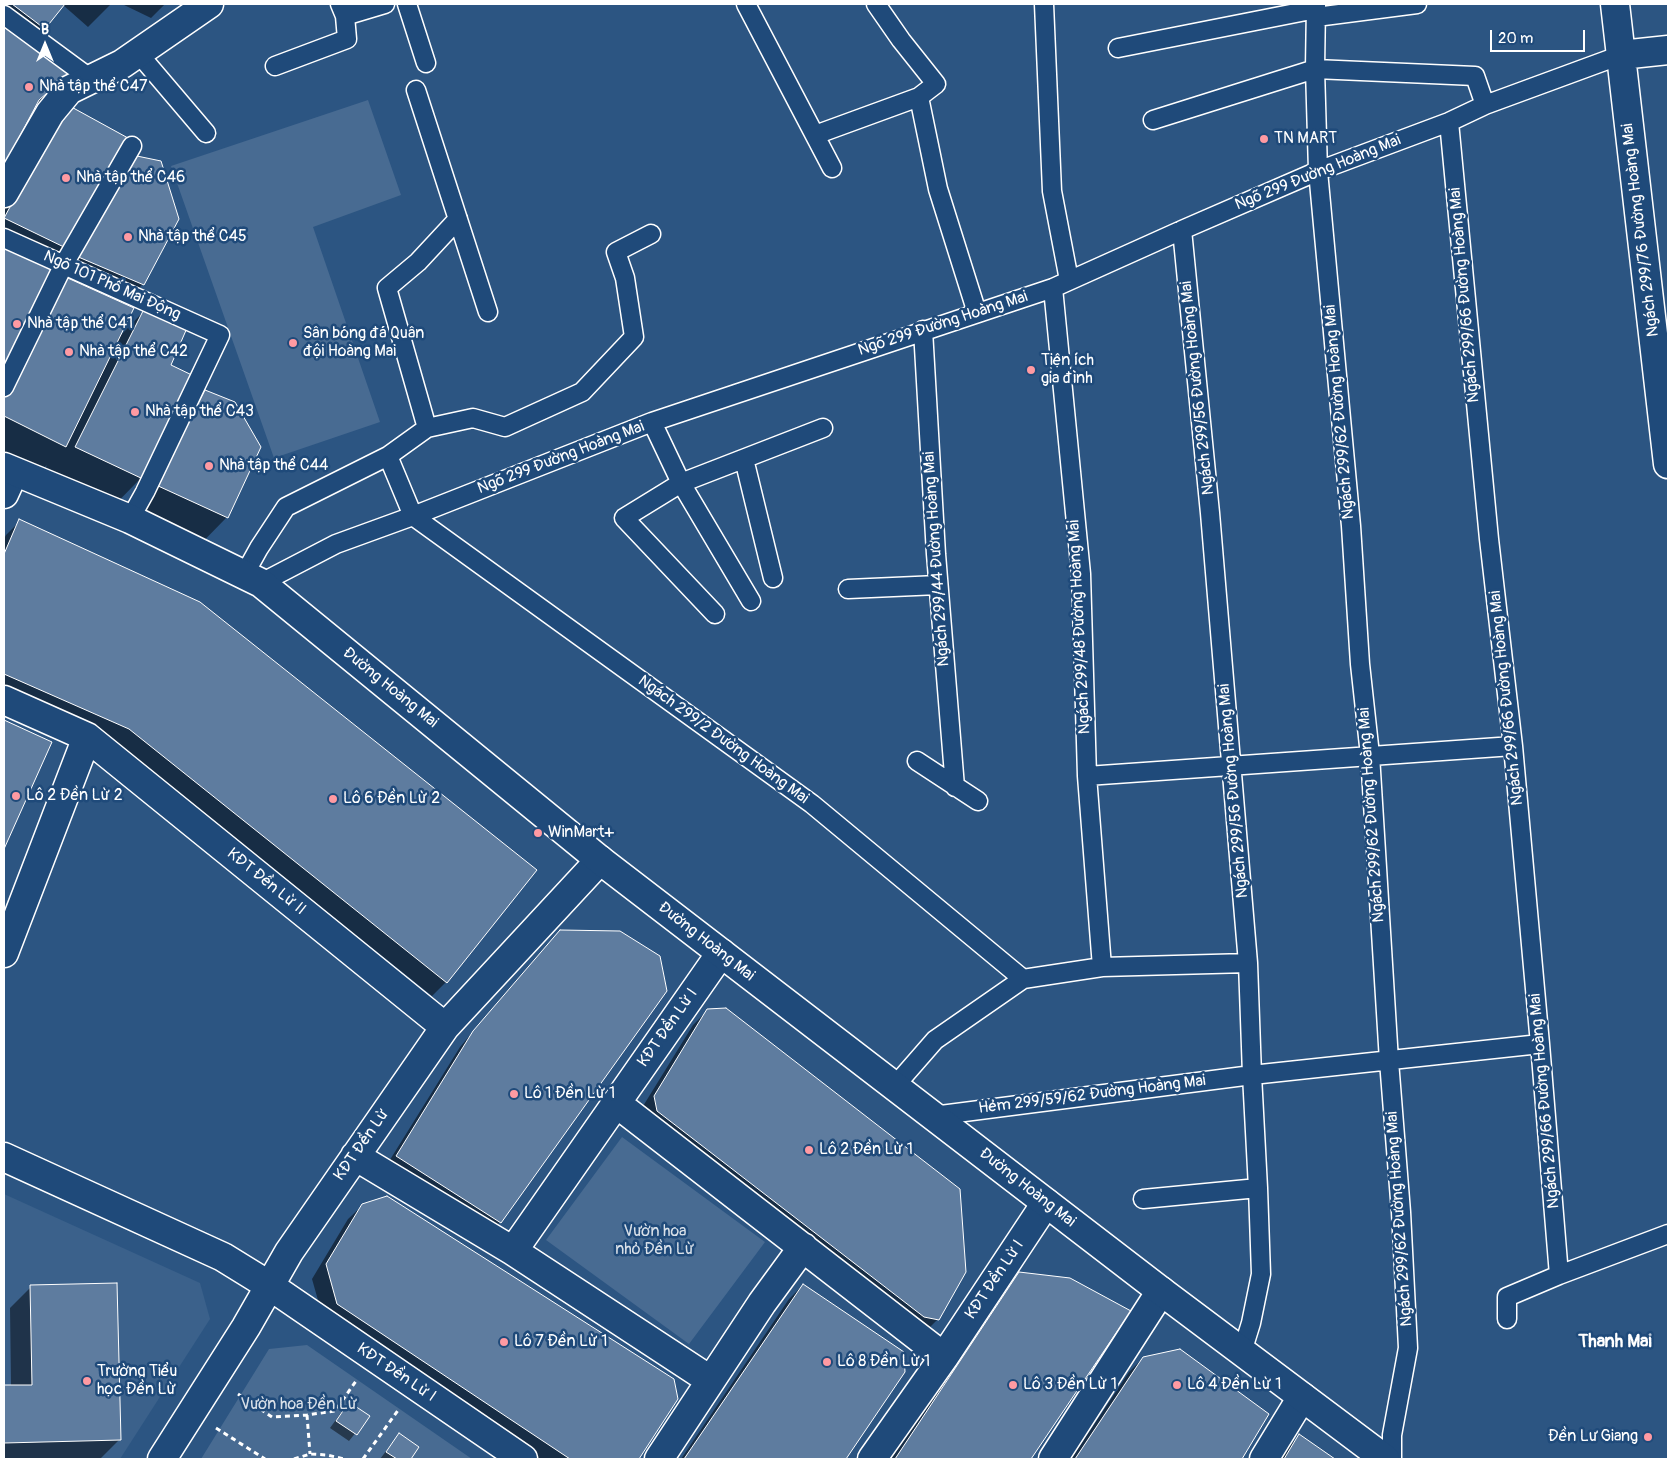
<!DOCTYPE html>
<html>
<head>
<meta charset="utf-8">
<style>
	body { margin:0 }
	#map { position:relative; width:1672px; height:1463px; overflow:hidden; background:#2c5582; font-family:Pangolin,sans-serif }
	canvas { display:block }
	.frame { position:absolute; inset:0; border:5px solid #fff; pointer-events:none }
	.north { position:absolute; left:20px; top:20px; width:50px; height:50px; -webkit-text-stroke:4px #1f4a7a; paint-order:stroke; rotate:0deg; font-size:14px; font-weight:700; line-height:20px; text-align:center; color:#fff }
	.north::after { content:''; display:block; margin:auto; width:18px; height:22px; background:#fff; clip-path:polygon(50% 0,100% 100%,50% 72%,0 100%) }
	.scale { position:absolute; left:1490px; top:30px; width:95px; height:22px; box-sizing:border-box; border:2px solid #fff; border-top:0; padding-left:6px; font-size:15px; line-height:18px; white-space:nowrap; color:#fff; -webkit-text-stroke:4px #1f4a7a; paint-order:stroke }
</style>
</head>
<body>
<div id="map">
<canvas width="1672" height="1463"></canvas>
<div class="frame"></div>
<div class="north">B</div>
<div class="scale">20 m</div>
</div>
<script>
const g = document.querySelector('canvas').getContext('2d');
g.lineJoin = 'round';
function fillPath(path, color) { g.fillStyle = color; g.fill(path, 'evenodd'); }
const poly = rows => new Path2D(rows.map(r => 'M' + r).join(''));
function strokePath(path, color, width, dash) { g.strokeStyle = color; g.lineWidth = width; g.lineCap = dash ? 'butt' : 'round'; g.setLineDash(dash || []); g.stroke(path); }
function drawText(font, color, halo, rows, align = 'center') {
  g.font = font + ' Pangolin,sans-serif'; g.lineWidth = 5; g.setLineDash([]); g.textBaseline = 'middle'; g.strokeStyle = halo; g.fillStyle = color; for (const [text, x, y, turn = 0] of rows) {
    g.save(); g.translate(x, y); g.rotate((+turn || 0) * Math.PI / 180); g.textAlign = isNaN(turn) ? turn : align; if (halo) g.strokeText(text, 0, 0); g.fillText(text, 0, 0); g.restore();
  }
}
const built = poly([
	[4,1194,200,1283,210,1319,120,1459,4,1459]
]);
const green = poly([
	[368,100,401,195,313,227,380,422,274,458,171,166],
	[622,1137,765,1242,689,1344,546,1240],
	[307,1345,472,1459,201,1459,269,1349]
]);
const shadow = poly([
	[4,4,111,4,88,27,63,5,44,28,27,45,67,74,34,107,4,164],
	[122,4,165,4,151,18],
	[4,187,143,284,123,304,120,336,143,312,170,366,169,427,205,391,227,517,188,557,118,524,139,480,103,517,37,486,47,465,26,486,4,475],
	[20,521,446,982,432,996,115,742,4,694,4,539,6,535],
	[4,721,51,742,4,846],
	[561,931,500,1222,486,1236,383,1171,460,1047,546,946],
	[708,1010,938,1319,924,1333,640,1111,693,1025],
	[363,1205,676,1399,637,1459,535,1459,323,1318,312,1279,348,1219],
	[1019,1274,1129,1311,1029,1459,891,1459,1005,1288],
	[803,1285,904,1372,845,1459,681,1459,789,1299],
	[31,1287,120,1439,100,1459,4,1459,4,1386,11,1386,10,1308],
	[1143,1358,1267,1414,1241,1459,1071,1459,1129,1372],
	[349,1404,368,1417,349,1441,330,1428,343,1410],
	[399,1434,418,1447,409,1459,380,1459],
	[1299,1436,1333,1459,1280,1459,1285,1450]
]);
const building = poly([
	[12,4,65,4,45,29,12,4],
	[4,27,69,74,39,100,4,166,4,27],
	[66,104,128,138,68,249,4,218,66,104],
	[132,155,161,161,179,219,144,285,76,256,132,155],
	[4,243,57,269,4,379,4,243],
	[61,275,134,308,66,447,4,416,4,395,61,275],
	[143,311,187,328,171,365,196,377,143,479,75,447,143,311],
	[205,390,235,402,261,447,228,518,156,485,205,390],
	[19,519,200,602,537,870,447,983,129,729,4,674,4,554,19,519],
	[4,720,52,742,4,849,4,720],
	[560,930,620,931,660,956,667,991,501,1223,396,1156,473,1031,560,930],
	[726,1008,960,1189,966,1272,939,1320,924,1317,657,1111,654,1096,707,1009,726,1008],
	[387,1196,674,1379,678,1399,639,1459,570,1459,337,1304,326,1264,362,1204,387,1196],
	[1019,1272,1070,1278,1131,1311,1031,1459,895,1459,1019,1272],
	[117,1283,121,1440,4,1443,4,1385,32,1385,30,1285,117,1283],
	[803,1284,904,1352,905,1372,846,1459,684,1459,803,1284],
	[1180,1349,1269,1414,1242,1459,1075,1459,1143,1357,1180,1349],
	[349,1402,370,1416,357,1435,336,1421,349,1402],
	[399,1433,419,1447,411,1459,397,1459,386,1452,399,1433],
	[1299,1434,1335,1459,1284,1459,1299,1434]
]);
const path = poly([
	[238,1394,272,1417,307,1415,335,1411,356,1381],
	[307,1415,310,1454],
	[216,1428,265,1459],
	[294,1459,310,1454,327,1455,344,1459],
	[363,1459,399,1409]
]);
const lane = poly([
	[340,4,345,16,385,4],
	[407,4,426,63],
	[746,4,832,168],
	[876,4,901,40,936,84,919,97,938,189,977,313],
	[1044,4,1052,191,1069,280],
	[1316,4,1315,69,1318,171,1351,526,1360,664,1370,755,1389,1061,1401,1212,1408,1348,1392,1435,1392,1459],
	[4,15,91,79],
	[1316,17,1417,4],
	[1118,48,1316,9],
	[138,53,206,133],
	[275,66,347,39,345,16],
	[416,90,488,312],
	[1153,120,1315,69,1475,76,1485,105],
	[1449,122,1489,539,1513,746,1540,1044,1559,1275],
	[815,135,919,97],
	[1182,230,1210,513,1248,963,1252,1075,1258,1188,1261,1274,1251,1323,1242,1352],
	[4,238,220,335,145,492,130,519],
	[1053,288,1081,574,1087,776,1102,967],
	[923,330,936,554,955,787],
	[4,387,64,264,132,146],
	[652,422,681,483,751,601],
	[427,428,473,418,505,427,582,392,634,337,625,278,616,252,651,234],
	[388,456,413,516,812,804,1023,979],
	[744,459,773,578],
	[244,575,259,548,286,507,388,456,427,428,387,288,418,262,458,219],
	[261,583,336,544,413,516,652,422,1053,288,1182,230,1318,171,1449,122,1485,105,1621,55],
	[848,589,938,585],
	[715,614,624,518,681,483,823,428],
	[917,761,978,801],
	[1087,776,1513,746],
	[894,1087,935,1040,1023,979,1102,967,1248,963],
	[933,1116,1252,1075,1540,1044],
	[1143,1199,1258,1188],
	[1507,1319,1507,1297,1559,1275,1668,1234]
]);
const street = poly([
	[1615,4,1668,464],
	[1621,55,1668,50],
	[4,193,50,113,69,90,122,64,209,4],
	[4,494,14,472],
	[4,700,87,737,445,1027],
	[4,953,87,737],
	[616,1103,944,1357],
	[355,1156,513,1251,710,1380],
	[4,1157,223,1257,270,1286,523,1459],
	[513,1251,721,953],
	[162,1459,246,1327,289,1252,445,1027,600,860],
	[659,1459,762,1303,803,1247],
	[872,1459,944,1357,1046,1203],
	[1053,1459,1161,1291],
	[1264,1459,1302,1397]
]);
const secondary = poly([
	[4,467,130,519,261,583,600,860,1161,1291,1385,1459]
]);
const markers = [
	[29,87,5,"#ff9aa2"],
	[1264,139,5,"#ff9aa2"],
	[66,178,5,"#ff9aa2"],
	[128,237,5,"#ff9aa2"],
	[17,324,5,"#ff9aa2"],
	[293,343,5,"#ff9aa2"],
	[69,352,5,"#ff9aa2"],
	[1031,370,5,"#ff9aa2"],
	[135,412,5,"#ff9aa2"],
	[209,466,5,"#ff9aa2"],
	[16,796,5,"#ff9aa2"],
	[333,799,5,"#ff9aa2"],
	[538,833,5,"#ff9aa2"],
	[514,1094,5,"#ff9aa2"],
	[809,1150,5,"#ff9aa2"],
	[504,1342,5,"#ff9aa2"],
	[827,1362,5,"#ff9aa2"],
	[87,1381,5,"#ff9aa2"],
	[1013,1385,5,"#ff9aa2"],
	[1177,1385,5,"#ff9aa2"],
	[1648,1437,5,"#ff9aa2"]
];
const poiNames = [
	["Nhà tập thể C47",39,87],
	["TN MART",1274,139],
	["Nhà tập thể C46",76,178],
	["Nhà tập thể C45",138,237],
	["Nhà tập thể C41",27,324],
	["Sân bóng đá Quân",303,334],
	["đội Hoàng Mai",303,352],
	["Nhà tập thể C42",79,352],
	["Tiện ích",1041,361],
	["gia đình",1041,379],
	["Nhà tập thể C43",145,412],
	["Nhà tập thể C44",219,466],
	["Lô 2 Đền Lừ 2",26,796],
	["Lô 6 Đền Lừ 2",343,799],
	["WinMart+",548,833],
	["Lô 1 Đền Lừ 1",524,1094],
	["Lô 2 Đền Lừ 1",819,1150],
	["Lô 7 Đền Lừ 1",514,1342],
	["Lô 8 Đền Lừ 1",837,1362],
	["Trường Tiểu",97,1372],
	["học Đền Lừ",97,1390],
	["Lô 3 Đền Lừ 1",1023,1385],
	["Lô 4 Đền Lừ 1",1187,1385],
	["Đền Lư Giang",1638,1437,"right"]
];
const streetNames = [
	["Ngõ 299 Đường Hoàng Mai",1318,173,-22],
	["Ngách 299/76 Đường Hoàng Mai",1641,230,-97],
	["Ngõ 101 Phố Mai Động",112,286,24],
	["Ngách 299/66 Đường Hoàng Mai",1465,295,-95],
	["Ngõ 299 Đường Hoàng Mai",943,324,-18],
	["Ngách 299/56 Đường Hoàng Mai",1198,388,-96],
	["Ngách 299/62 Đường Hoàng Mai",1340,412,-95],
	["Ngõ 299 Đường Hoàng Mai",561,458,-21],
	["Ngách 299/44 Đường Hoàng Mai",937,559,-94],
	["Ngách 299/48 Đường Hoàng Mai",1080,627,-93],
	["Đường Hoàng Mai",390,688,39],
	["Ngách 299/66 Đường Hoàng Mai",1507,698,-96],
	["Ngách 299/2 Đường Hoàng Mai",723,740,36],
	["Ngách 299/56 Đường Hoàng Mai",1234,791,-95],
	["Ngách 299/62 Đường Hoàng Mai",1372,815,-94],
	["KĐT Đền Lừ II",266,882,39],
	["Đường Hoàng Mai",706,942,38],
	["KĐT Đền Lừ I",668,1028,-55],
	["Hẻm 299/59/62 Đường Hoàng Mai",1092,1095,-7],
	["Ngách 299/66 Đường Hoàng Mai",1545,1101,-95],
	["KĐT Đền Lừ",362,1145,-55],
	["Đường Hoàng Mai",1027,1188,38],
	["Ngách 299/62 Đường Hoàng Mai",1400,1219,-94],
	["KĐT Đền Lừ I",995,1280,-56],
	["KĐT Đền Lừ I",396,1373,34]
];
const parkNames = [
	["Vườn hoa",655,1232],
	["nhỏ Đền Lừ",655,1250],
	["Vườn hoa Đền Lừ",299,1405]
];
const neighbourhoodNames = [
	["Thanh Mai",1615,1342]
];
fillPath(built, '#3b618b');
fillPath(green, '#486b92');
fillPath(shadow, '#0007');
fillPath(building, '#5e7c9f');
strokePath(building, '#fff', 1);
strokePath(lane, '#fff', 21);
strokePath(street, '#fff', 31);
strokePath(secondary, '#fff', 31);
strokePath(path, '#fff', 3, [5, 4]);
strokePath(lane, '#1f4a7a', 18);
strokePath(street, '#1f4a7a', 28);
strokePath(secondary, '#1f4a7a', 28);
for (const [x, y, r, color] of markers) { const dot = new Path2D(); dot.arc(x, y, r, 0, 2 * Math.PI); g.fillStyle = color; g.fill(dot); strokePath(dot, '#1f4a7a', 2); }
drawText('16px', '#fff', '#1f4a7a', poiNames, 'left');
drawText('16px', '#fff', '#1f4a7a', streetNames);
drawText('16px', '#dae1e9', '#1f4a7a', parkNames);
drawText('bold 18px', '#fff', '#1f4a7a', neighbourhoodNames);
</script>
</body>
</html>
